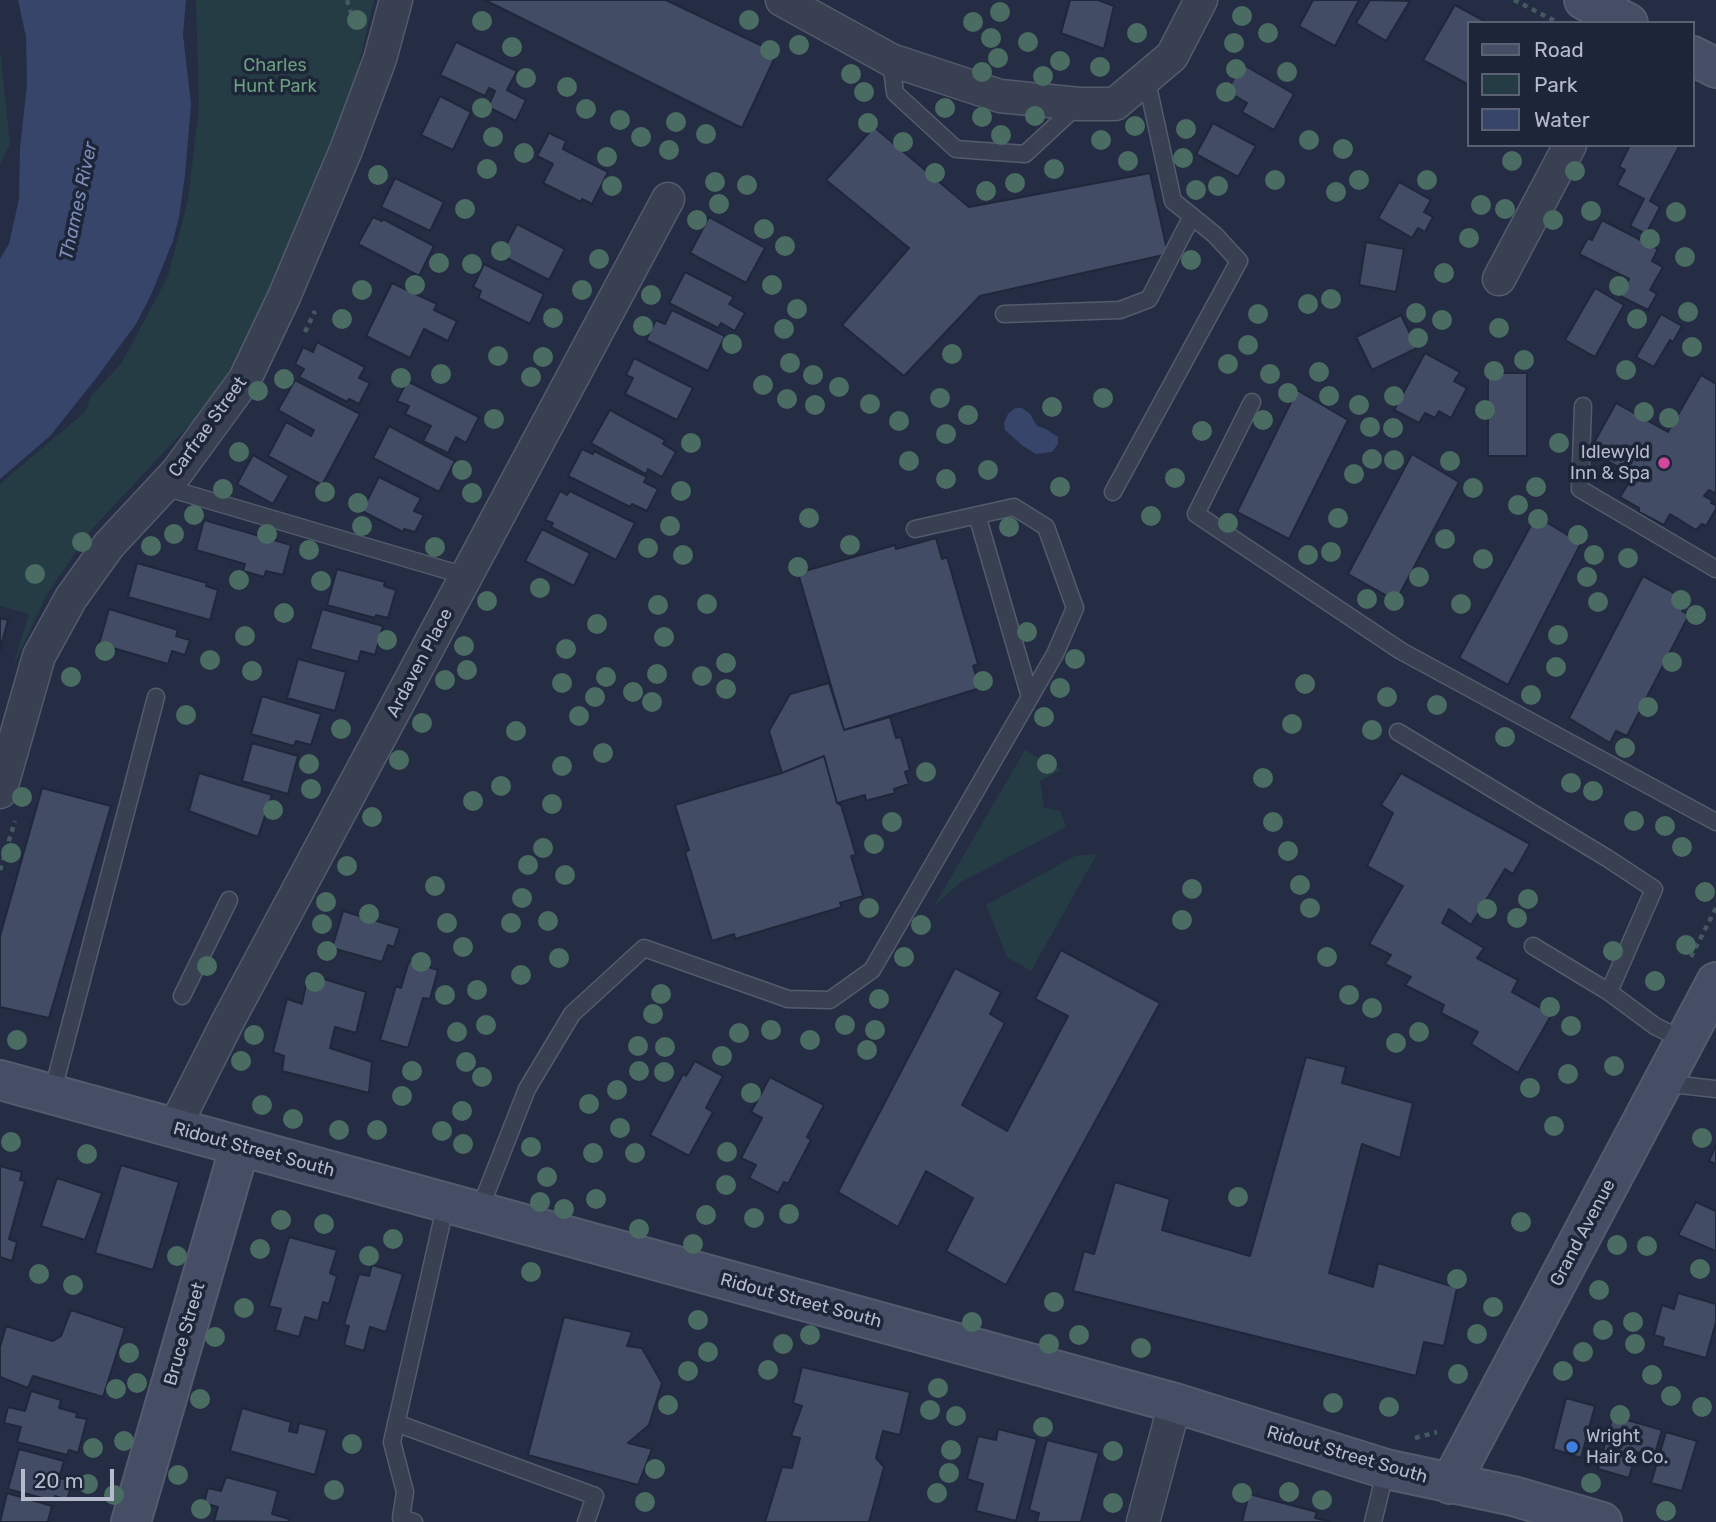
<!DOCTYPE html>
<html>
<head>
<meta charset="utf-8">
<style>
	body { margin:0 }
	#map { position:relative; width:1716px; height:1522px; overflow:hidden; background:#242d43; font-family:Rubik,sans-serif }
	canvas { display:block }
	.legend { position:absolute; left:1467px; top:21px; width:228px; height:126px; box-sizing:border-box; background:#1d2538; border:2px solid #5a6173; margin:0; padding:9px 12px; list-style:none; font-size:21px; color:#b5bbcc }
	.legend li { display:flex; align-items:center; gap:14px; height:35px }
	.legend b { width:35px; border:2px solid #5a6173 }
	.scale { position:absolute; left:21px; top:1469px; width:93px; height:32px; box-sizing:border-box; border:4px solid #b5bbcc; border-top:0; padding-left:9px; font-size:21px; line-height:24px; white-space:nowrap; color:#b5bbcc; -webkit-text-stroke:5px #1d2538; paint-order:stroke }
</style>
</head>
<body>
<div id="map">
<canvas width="1716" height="1522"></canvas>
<ul class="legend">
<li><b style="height:9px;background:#464e66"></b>Road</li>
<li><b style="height:19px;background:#263c44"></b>Park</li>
<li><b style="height:19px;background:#37456b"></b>Water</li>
</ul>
<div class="scale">20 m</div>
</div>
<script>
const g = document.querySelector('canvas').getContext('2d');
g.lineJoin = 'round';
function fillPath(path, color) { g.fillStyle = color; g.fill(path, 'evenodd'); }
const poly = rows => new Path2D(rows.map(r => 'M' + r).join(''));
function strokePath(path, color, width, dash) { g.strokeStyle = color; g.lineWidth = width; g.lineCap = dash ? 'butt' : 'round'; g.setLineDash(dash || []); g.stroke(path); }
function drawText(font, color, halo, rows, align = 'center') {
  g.font = font + ' Rubik,sans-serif'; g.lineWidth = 7; g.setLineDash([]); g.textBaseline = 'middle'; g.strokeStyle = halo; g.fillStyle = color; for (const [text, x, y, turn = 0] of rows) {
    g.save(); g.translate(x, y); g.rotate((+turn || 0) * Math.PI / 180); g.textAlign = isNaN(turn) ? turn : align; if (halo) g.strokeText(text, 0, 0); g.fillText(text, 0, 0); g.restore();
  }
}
const green = poly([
	[196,0,374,0,353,88,282,267,247,341,208,405,90,531,46,596,12,669,29,614,0,606,0,484,86,411,90,397,121,364,168,276,188,200,199,106],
	[0,49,10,144,0,165],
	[1025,750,1061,770,1040,781,1044,808,1060,811,1066,827,961,882,934,906],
	[1097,854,1031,971,1007,957,986,905,1075,856]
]);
const water = poly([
	[18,0,186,0,183,35,191,104,185,175,179,217,173,241,151,295,136,324,97,377,50,436,0,479,0,259,9,244,19,199,20,148,27,84,26,37],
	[1015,408,1022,408,1030,414,1037,426,1046,429,1058,437,1058,444,1052,452,1036,454,1023,446,1005,430,1004,423,1008,414]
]);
const building = poly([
	[485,0,666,0,777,53,742,128,485,0],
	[1070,0,1098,0,1114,6,1104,49,1061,33,1070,0],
	[1313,0,1359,0,1335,46,1299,26,1313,0],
	[1370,0,1410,1,1386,41,1356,23,1370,0],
	[1455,5,1488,23,1469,23,1469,85,1423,60,1455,5],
	[456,42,517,71,507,90,526,100,516,121,488,107,495,91,489,88,485,96,440,75,456,42],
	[1242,64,1294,94,1274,130,1242,112,1247,103,1227,91,1242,64],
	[440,96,471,112,453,150,421,135,440,96],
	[1213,123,1256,146,1238,177,1196,154,1213,123],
	[874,127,969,207,1150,173,1168,254,980,296,904,376,842,325,909,248,826,180,874,127],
	[549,133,566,141,563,149,608,172,592,204,582,199,581,202,543,183,553,164,537,156,549,133],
	[1630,145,1680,145,1650,201,1660,207,1646,234,1630,226,1644,199,1617,185,1625,170,1619,167,1630,145],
	[395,178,444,202,430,231,381,207,395,178],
	[1399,182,1431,200,1424,212,1433,217,1425,232,1418,228,1412,238,1378,218,1399,182],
	[373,217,382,221,383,219,434,246,419,276,358,244,373,217],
	[709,217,765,248,746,283,690,253,709,217],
	[1602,220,1658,249,1652,261,1663,267,1650,290,1657,294,1648,310,1620,296,1629,279,1579,254,1588,238,1592,240,1602,220],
	[517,224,565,249,549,280,501,255,517,224],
	[1366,242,1404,249,1396,292,1359,285,1366,242],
	[484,264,544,294,530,324,478,298,481,291,473,287,484,264],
	[685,272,734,297,729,304,745,313,735,331,721,323,718,328,669,303,685,272],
	[392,283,437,304,434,310,457,321,448,341,424,329,410,358,366,336,392,283],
	[1595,288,1624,305,1595,357,1565,340,1595,288],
	[672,310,725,336,708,371,646,340,656,320,665,324,672,310],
	[1661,314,1682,326,1673,342,1670,340,1654,367,1636,357,1661,314],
	[1401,315,1417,348,1372,370,1356,337,1401,315],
	[317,342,365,367,359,378,370,383,359,404,349,399,347,402,299,377,304,369,295,364,303,347,313,352,317,342],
	[1425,353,1460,372,1454,381,1467,388,1451,418,1439,411,1435,418,1425,413,1419,423,1394,410,1425,353],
	[634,358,693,388,677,420,625,394,633,378,626,375,634,358],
	[1488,373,1527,373,1527,456,1488,456,1488,373],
	[1701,375,1716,384,1716,494,1709,490,1704,496,1713,501,1711,503,1716,505,1716,509,1706,526,1702,524,1696,530,1670,514,1664,525,1639,512,1639,508,1620,497,1633,476,1590,450,1616,403,1668,432,1701,375],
	[295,380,360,414,322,485,268,456,286,422,311,436,314,430,278,410,295,380],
	[407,381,479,417,466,443,456,437,448,453,423,441,431,426,405,414,409,406,397,401,407,381],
	[1297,390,1348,420,1289,539,1237,512,1297,390],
	[610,410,665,440,663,444,676,452,662,477,648,469,646,474,591,443,610,410],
	[389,426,455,461,439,492,373,458,389,426],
	[582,449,593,454,594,451,647,477,644,482,658,489,647,511,632,504,630,507,568,476,582,449],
	[1412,454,1459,482,1396,601,1348,574,1412,454],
	[253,455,289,476,273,504,237,484,253,455],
	[379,477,421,498,414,511,424,515,415,532,404,529,403,532,362,511,379,477],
	[560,491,567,495,570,491,635,523,616,560,551,527,553,523,545,520,560,491],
	[1536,516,1581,543,1508,685,1459,658,1536,516],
	[204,520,291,545,283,575,266,571,264,577,243,571,245,564,196,550,204,520],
	[542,529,590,553,574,586,525,561,542,529],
	[936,538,942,559,947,557,978,664,973,666,980,688,844,730,798,573,895,545,896,549,936,538],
	[137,563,207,583,206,586,218,590,210,620,128,597,137,563],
	[337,569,385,582,384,586,396,590,388,618,376,615,375,618,327,605,337,569],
	[1643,576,1687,600,1682,611,1689,615,1627,736,1616,731,1610,743,1569,718,1643,576],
	[109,609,178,630,176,636,190,640,185,655,172,651,168,664,99,644,109,609],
	[322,609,383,626,375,655,361,651,358,662,310,649,322,609],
	[0,618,8,620,0,650,0,618],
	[298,659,346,672,335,711,287,698,298,659],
	[829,683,844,730,890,717,896,738,901,737,910,770,905,772,909,784,894,789,895,793,866,801,865,795,837,803,824,756,782,773,769,731,790,694,829,683],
	[262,696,321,714,311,745,296,741,294,746,251,734,262,696],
	[252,743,298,756,288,794,242,781,252,743],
	[824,756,837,803,841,805,856,855,851,856,863,896,840,903,842,907,735,939,734,934,712,941,685,852,689,850,675,805,782,773,824,756],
	[199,773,272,795,258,837,189,811,199,773],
	[1401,773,1530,844,1513,874,1505,869,1471,925,1449,909,1442,923,1484,948,1477,958,1518,980,1512,992,1552,1014,1518,1073,1471,1044,1478,1032,1441,1013,1444,1005,1405,985,1411,977,1385,964,1391,955,1369,944,1403,886,1367,866,1393,813,1381,805,1401,773],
	[42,788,111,806,49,1018,0,1007,0,936,42,788],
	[343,911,400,928,394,947,388,945,382,962,332,948,343,911],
	[1061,950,1160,1003,1006,1285,946,1251,973,1198,926,1171,898,1227,838,1192,955,968,1001,992,990,1014,1005,1023,962,1105,1007,1131,1068,1016,1035,999,1061,950],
	[409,961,438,970,430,999,423,998,408,1048,380,1040,396,986,401,988,409,961],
	[308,974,366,992,356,1033,335,1027,330,1048,372,1062,369,1093,282,1071,284,1056,273,1052,287,999,302,1004,308,974],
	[1306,1057,1346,1067,1342,1083,1413,1103,1400,1158,1362,1144,1329,1273,1373,1287,1378,1263,1457,1288,1444,1346,1424,1342,1416,1376,1073,1291,1084,1251,1094,1254,1115,1182,1170,1199,1162,1230,1250,1256,1306,1057],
	[695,1061,723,1076,706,1108,713,1112,689,1156,650,1135,683,1074,686,1076,695,1061],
	[770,1077,824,1105,807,1137,811,1140,788,1184,784,1182,778,1193,749,1178,756,1165,741,1158,762,1118,751,1112,770,1077],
	[1716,1145,1716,1164,1709,1161,1716,1145],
	[121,1165,179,1182,153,1270,95,1253,121,1165],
	[0,1166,22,1172,20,1180,25,1181,9,1239,17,1242,12,1261,0,1257,0,1166],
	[57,1178,102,1193,85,1240,41,1226,57,1178],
	[1696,1202,1716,1211,1716,1251,1678,1235,1696,1202],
	[289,1237,337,1250,330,1273,337,1276,329,1304,323,1302,318,1321,305,1317,299,1337,275,1330,281,1309,269,1306,289,1237],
	[372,1265,403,1274,386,1332,370,1327,364,1351,344,1345,349,1326,344,1325,359,1274,369,1276,372,1265],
	[1678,1293,1716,1304,1716,1322,1706,1358,1662,1346,1664,1338,1654,1335,1662,1305,1674,1309,1678,1293],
	[71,1310,125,1328,103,1397,33,1376,28,1388,0,1377,0,1347,6,1326,53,1341,61,1336,71,1310],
	[564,1317,632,1332,627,1346,642,1348,662,1383,649,1425,628,1443,652,1449,638,1485,528,1455,564,1317],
	[802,1367,910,1392,900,1435,883,1431,876,1458,884,1467,869,1522,765,1522,782,1467,792,1468,800,1438,791,1436,802,1406,793,1403,802,1367],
	[31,1391,61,1400,59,1408,77,1413,76,1417,87,1419,78,1453,69,1450,67,1455,17,1442,21,1427,4,1423,8,1407,25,1411,31,1391],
	[1566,1398,1595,1406,1581,1458,1553,1449,1566,1398],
	[242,1408,291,1422,289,1431,297,1433,299,1423,327,1430,315,1475,230,1451,242,1408],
	[1613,1416,1662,1430,1654,1457,1636,1452,1629,1478,1598,1469,1613,1416],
	[998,1429,1037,1439,1016,1521,976,1511,983,1484,967,1479,978,1436,996,1440,998,1429],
	[1666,1432,1697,1441,1682,1491,1651,1483,1666,1432],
	[1047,1440,1099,1453,1081,1522,1037,1522,1039,1513,1029,1510,1047,1440],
	[19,1449,64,1461,59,1478,73,1481,67,1500,55,1496,54,1501,8,1489,19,1449],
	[226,1477,278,1491,272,1514,289,1519,288,1522,214,1521,218,1507,204,1503,208,1488,221,1491,226,1477],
	[7,1493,52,1506,48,1521,50,1522,0,1522,7,1493],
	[1249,1494,1317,1512,1315,1518,1331,1522,1242,1522,1249,1494]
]);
const path = poly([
	[347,0,355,26],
	[1514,0,1555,21],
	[305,332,315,311],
	[0,870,15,821],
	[1691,957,1716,908],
	[1415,1438,1437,1432]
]);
const lane = poly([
	[891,60,895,93,956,149,1025,154,1078,105],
	[1004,314,1120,310,1149,299,1192,216],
	[1252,402,1196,514,1401,651,1716,822],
	[1583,406,1580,489,1716,569],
	[164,487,466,576],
	[1113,492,1239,261,1215,235,1173,201,1146,77],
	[977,515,1030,697],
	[1398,732,1607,858,1654,889,1609,992],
	[1533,946,1609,992,1655,1026,1685,1041],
	[182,996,229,900],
	[1663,1083,1716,1089],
	[52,1094,156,697],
	[479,1211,527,1089,572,1014,644,948,788,999,830,1000,872,970,1055,654,1075,608,1046,527,1014,507,915,529],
	[396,1423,595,1496,586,1522],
	[414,1522,401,1518,405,1492,392,1442,446,1203],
	[1373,1522,1386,1469]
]);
const street = poly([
	[782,0,891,60,1000,96,1079,104,1115,104,1172,56,1201,0],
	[1499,279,1570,145],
	[0,792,39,656,71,598,109,545,177,472,245,379,284,297,346,150,380,59,396,0],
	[174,1128,228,1021,668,199],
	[1143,1522,1175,1403]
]);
const secondary = poly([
	[1584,0,1628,23],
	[1693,56,1716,68],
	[0,1080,1175,1403,1386,1469,1513,1496,1602,1522],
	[1450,1484,1716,982],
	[131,1522,240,1146]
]);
const trees = [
	[1000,12],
	[1242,16],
	[357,20],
	[749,20],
	[482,21],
	[973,22],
	[1137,33],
	[1268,33],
	[991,38],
	[1028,42],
	[1234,43],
	[799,45],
	[512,47],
	[770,50],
	[998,58],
	[1060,61],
	[1100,67],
	[1236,69],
	[982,72],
	[1287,72],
	[851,74],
	[1043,76],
	[526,78],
	[567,87],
	[864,92],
	[1226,92],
	[482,108],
	[945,108],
	[586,109],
	[1035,116],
	[982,117],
	[620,120],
	[676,122],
	[868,123],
	[1135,126],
	[1186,129],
	[706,134],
	[1001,135],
	[493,137],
	[641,137],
	[1101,140],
	[1309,140],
	[903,142],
	[1343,149],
	[669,150],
	[524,153],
	[607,157],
	[1183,158],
	[1128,161],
	[1512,161],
	[487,169],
	[1054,169],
	[1575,171],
	[935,173],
	[378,175],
	[1275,180],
	[1359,180],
	[1427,180],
	[715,182],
	[1015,183],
	[747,185],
	[612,186],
	[1218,186],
	[1196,190],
	[986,191],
	[1336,192],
	[719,204],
	[1481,205],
	[465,209],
	[1505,209],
	[1591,211],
	[1676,212],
	[697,220],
	[1553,220],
	[764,229],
	[1469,238],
	[1650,239],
	[785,246],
	[501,251],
	[1685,257],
	[599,259],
	[1191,260],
	[439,263],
	[472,264],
	[1444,273],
	[415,285],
	[772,285],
	[1619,286],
	[362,290],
	[582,290],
	[651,295],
	[1331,299],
	[1308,304],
	[797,309],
	[1688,312],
	[1416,313],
	[1258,314],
	[553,318],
	[342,319],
	[1637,319],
	[1442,320],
	[643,326],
	[1499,328],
	[784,329],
	[1418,338],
	[732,344],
	[1248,345],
	[1692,347],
	[952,354],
	[498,356],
	[543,357],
	[1524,360],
	[790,363],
	[1228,364],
	[1626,370],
	[1494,371],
	[1319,372],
	[441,374],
	[1270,374],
	[813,375],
	[531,377],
	[401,378],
	[284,379],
	[763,385],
	[839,387],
	[258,391],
	[1288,393],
	[1329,396],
	[1394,396],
	[940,398],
	[1103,398],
	[787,399],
	[870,404],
	[815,405],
	[1359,405],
	[1052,407],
	[1485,410],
	[1644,412],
	[968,415],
	[1669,418],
	[494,419],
	[1263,420],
	[899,421],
	[1370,427],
	[1393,428],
	[1202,431],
	[946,434],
	[691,443],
	[1559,443],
	[239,452],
	[1372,459],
	[1394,460],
	[909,461],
	[1450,461],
	[462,470],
	[988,470],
	[1354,474],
	[1175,478],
	[946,479],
	[1060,487],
	[1536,487],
	[1473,488],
	[223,489],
	[681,491],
	[325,492],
	[472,493],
	[358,503],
	[1518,505],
	[194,515],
	[1151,516],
	[809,518],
	[1338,518],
	[1538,519],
	[1228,523],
	[362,526],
	[670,526],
	[1009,527],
	[174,534],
	[267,534],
	[1578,535],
	[1445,539],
	[82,542],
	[850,545],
	[151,546],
	[435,547],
	[648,548],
	[309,550],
	[1331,552],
	[683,555],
	[1308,555],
	[1594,555],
	[1628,558],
	[1483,559],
	[798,567],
	[35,574],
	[1419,577],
	[1587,577],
	[239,580],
	[321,581],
	[540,588],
	[1367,599],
	[1681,600],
	[487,601],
	[1394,601],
	[1598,602],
	[707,604],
	[1461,604],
	[658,605],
	[284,613],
	[1696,615],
	[597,624],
	[1027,632],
	[1558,635],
	[245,636],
	[664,637],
	[387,640],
	[464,646],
	[566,649],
	[105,651],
	[1075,659],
	[210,660],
	[1672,662],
	[726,663],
	[1556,667],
	[467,670],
	[252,671],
	[657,674],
	[702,676],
	[71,677],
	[606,677],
	[445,680],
	[983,681],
	[562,683],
	[1305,684],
	[1060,688],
	[726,689],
	[633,692],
	[1531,695],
	[595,697],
	[1387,697],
	[652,702],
	[1437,705],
	[1648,707],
	[186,715],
	[579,716],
	[1044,717],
	[422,723],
	[1292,724],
	[341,729],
	[1372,730],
	[516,731],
	[1505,737],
	[1625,748],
	[603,753],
	[399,760],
	[309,764],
	[1047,764],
	[562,766],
	[926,772],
	[1263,778],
	[1571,783],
	[501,786],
	[311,789],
	[1593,791],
	[22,797],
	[473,801],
	[552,804],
	[273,810],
	[372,817],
	[1634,821],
	[892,822],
	[1273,822],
	[1665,826],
	[874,844],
	[1682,847],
	[543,848],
	[1288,851],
	[11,853],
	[528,865],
	[347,866],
	[565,875],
	[1300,885],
	[435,886],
	[1192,889],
	[1705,892],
	[522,898],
	[1528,899],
	[326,902],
	[869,908],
	[1310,908],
	[1487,909],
	[369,914],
	[1517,918],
	[1182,920],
	[548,921],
	[447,923],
	[511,923],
	[322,924],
	[921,925],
	[1686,945],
	[463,947],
	[327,951],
	[1613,951],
	[904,957],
	[1327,957],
	[559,958],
	[421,962],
	[207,966],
	[521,975],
	[1655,981],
	[315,982],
	[477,990],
	[661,994],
	[445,995],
	[1349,995],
	[879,999],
	[1550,1007],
	[1372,1008],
	[653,1014],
	[486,1025],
	[845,1025],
	[1571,1026],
	[771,1030],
	[875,1030],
	[457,1032],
	[1419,1032],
	[739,1033],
	[254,1035],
	[17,1040],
	[810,1040],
	[1396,1043],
	[638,1046],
	[665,1047],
	[867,1050],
	[722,1056],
	[241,1061],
	[466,1062],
	[1614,1066],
	[412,1071],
	[639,1071],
	[664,1072],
	[1568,1074],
	[482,1077],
	[1530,1088],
	[617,1090],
	[751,1093],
	[402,1096],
	[589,1104],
	[262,1105],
	[462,1111],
	[293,1119],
	[1554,1126],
	[620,1128],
	[339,1130],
	[377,1130],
	[442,1131],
	[1702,1138],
	[11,1142],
	[463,1144],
	[531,1147],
	[727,1152],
	[593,1153],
	[635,1153],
	[87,1154],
	[547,1177],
	[726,1185],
	[1238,1197],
	[596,1199],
	[540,1202],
	[564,1209],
	[789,1214],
	[706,1215],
	[754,1218],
	[281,1220],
	[1521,1222],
	[324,1224],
	[639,1229],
	[393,1239],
	[693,1244],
	[1617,1245],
	[1647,1246],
	[260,1249],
	[177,1256],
	[369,1256],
	[1700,1269],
	[531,1272],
	[39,1274],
	[1457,1279],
	[73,1285],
	[1599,1290],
	[1054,1302],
	[1493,1307],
	[244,1308],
	[698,1320],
	[972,1322],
	[1633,1322],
	[1603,1330],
	[1477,1334],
	[810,1335],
	[1079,1335],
	[215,1337],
	[783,1344],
	[1049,1344],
	[1635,1344],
	[1141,1348],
	[708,1352],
	[1583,1352],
	[129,1353],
	[768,1370],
	[688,1371],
	[1563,1371],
	[1458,1374],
	[1652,1375],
	[137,1383],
	[938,1388],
	[116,1389],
	[1671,1396],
	[200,1399],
	[1333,1403],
	[668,1405],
	[1389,1407],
	[1702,1407],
	[930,1410],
	[1620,1415],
	[956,1416],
	[1043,1427],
	[124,1441],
	[352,1444],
	[93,1448],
	[951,1450],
	[1113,1451],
	[655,1469],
	[949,1473],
	[178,1475],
	[1591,1483],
	[88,1484],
	[334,1490],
	[1289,1492],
	[937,1493],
	[1242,1493],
	[114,1495],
	[1322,1500],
	[645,1502],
	[1113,1503],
	[201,1509],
	[1666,1511]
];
const markers = [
	[1664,463,7,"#d1479c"],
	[1572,1447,7,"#3f7fe0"]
];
const parkNames = [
	["Charles",275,66],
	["Hunt Park",275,87]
];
const streetNames = [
	["Carfrae Street",208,427,-54],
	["Ardaven Place",420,663,-62],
	["Ridout Street South",254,1150,15],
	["Grand Avenue",1583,1233,-62],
	["Ridout Street South",801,1301,15],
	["Bruce Street",185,1334,-74],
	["Ridout Street South",1347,1455,16]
];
const poiNames = [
	["Idlewyld",1650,453],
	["Inn & Spa",1650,474],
	["Wright",1586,1437,"left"],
	["Hair & Co.",1586,1458,"left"]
];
const waterNames = [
	["Thames River",79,201,-78]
];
fillPath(green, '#263c44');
fillPath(water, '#37456b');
fillPath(building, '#434c65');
strokePath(building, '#1f273a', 2);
strokePath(lane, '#535b6d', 19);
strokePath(street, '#535b6d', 35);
strokePath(secondary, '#535b6d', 42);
strokePath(path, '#445960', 4.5, [5, 5]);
strokePath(lane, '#384052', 16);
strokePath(street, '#384052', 32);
strokePath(secondary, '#464e66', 38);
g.fillStyle = '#4b6c63';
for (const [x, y] of trees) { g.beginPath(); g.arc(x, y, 10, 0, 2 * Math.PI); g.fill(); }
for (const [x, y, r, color] of markers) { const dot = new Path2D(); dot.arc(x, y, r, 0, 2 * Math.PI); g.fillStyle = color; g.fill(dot); strokePath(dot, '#1d2538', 2.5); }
drawText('18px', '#6b9f7e', '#1d2538', parkNames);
drawText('18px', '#b5bbcc', '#1d2538', streetNames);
drawText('18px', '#b5bbcc', '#1d2538', poiNames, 'right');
drawText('italic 19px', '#7b8cb6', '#1d2538', waterNames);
</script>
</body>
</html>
